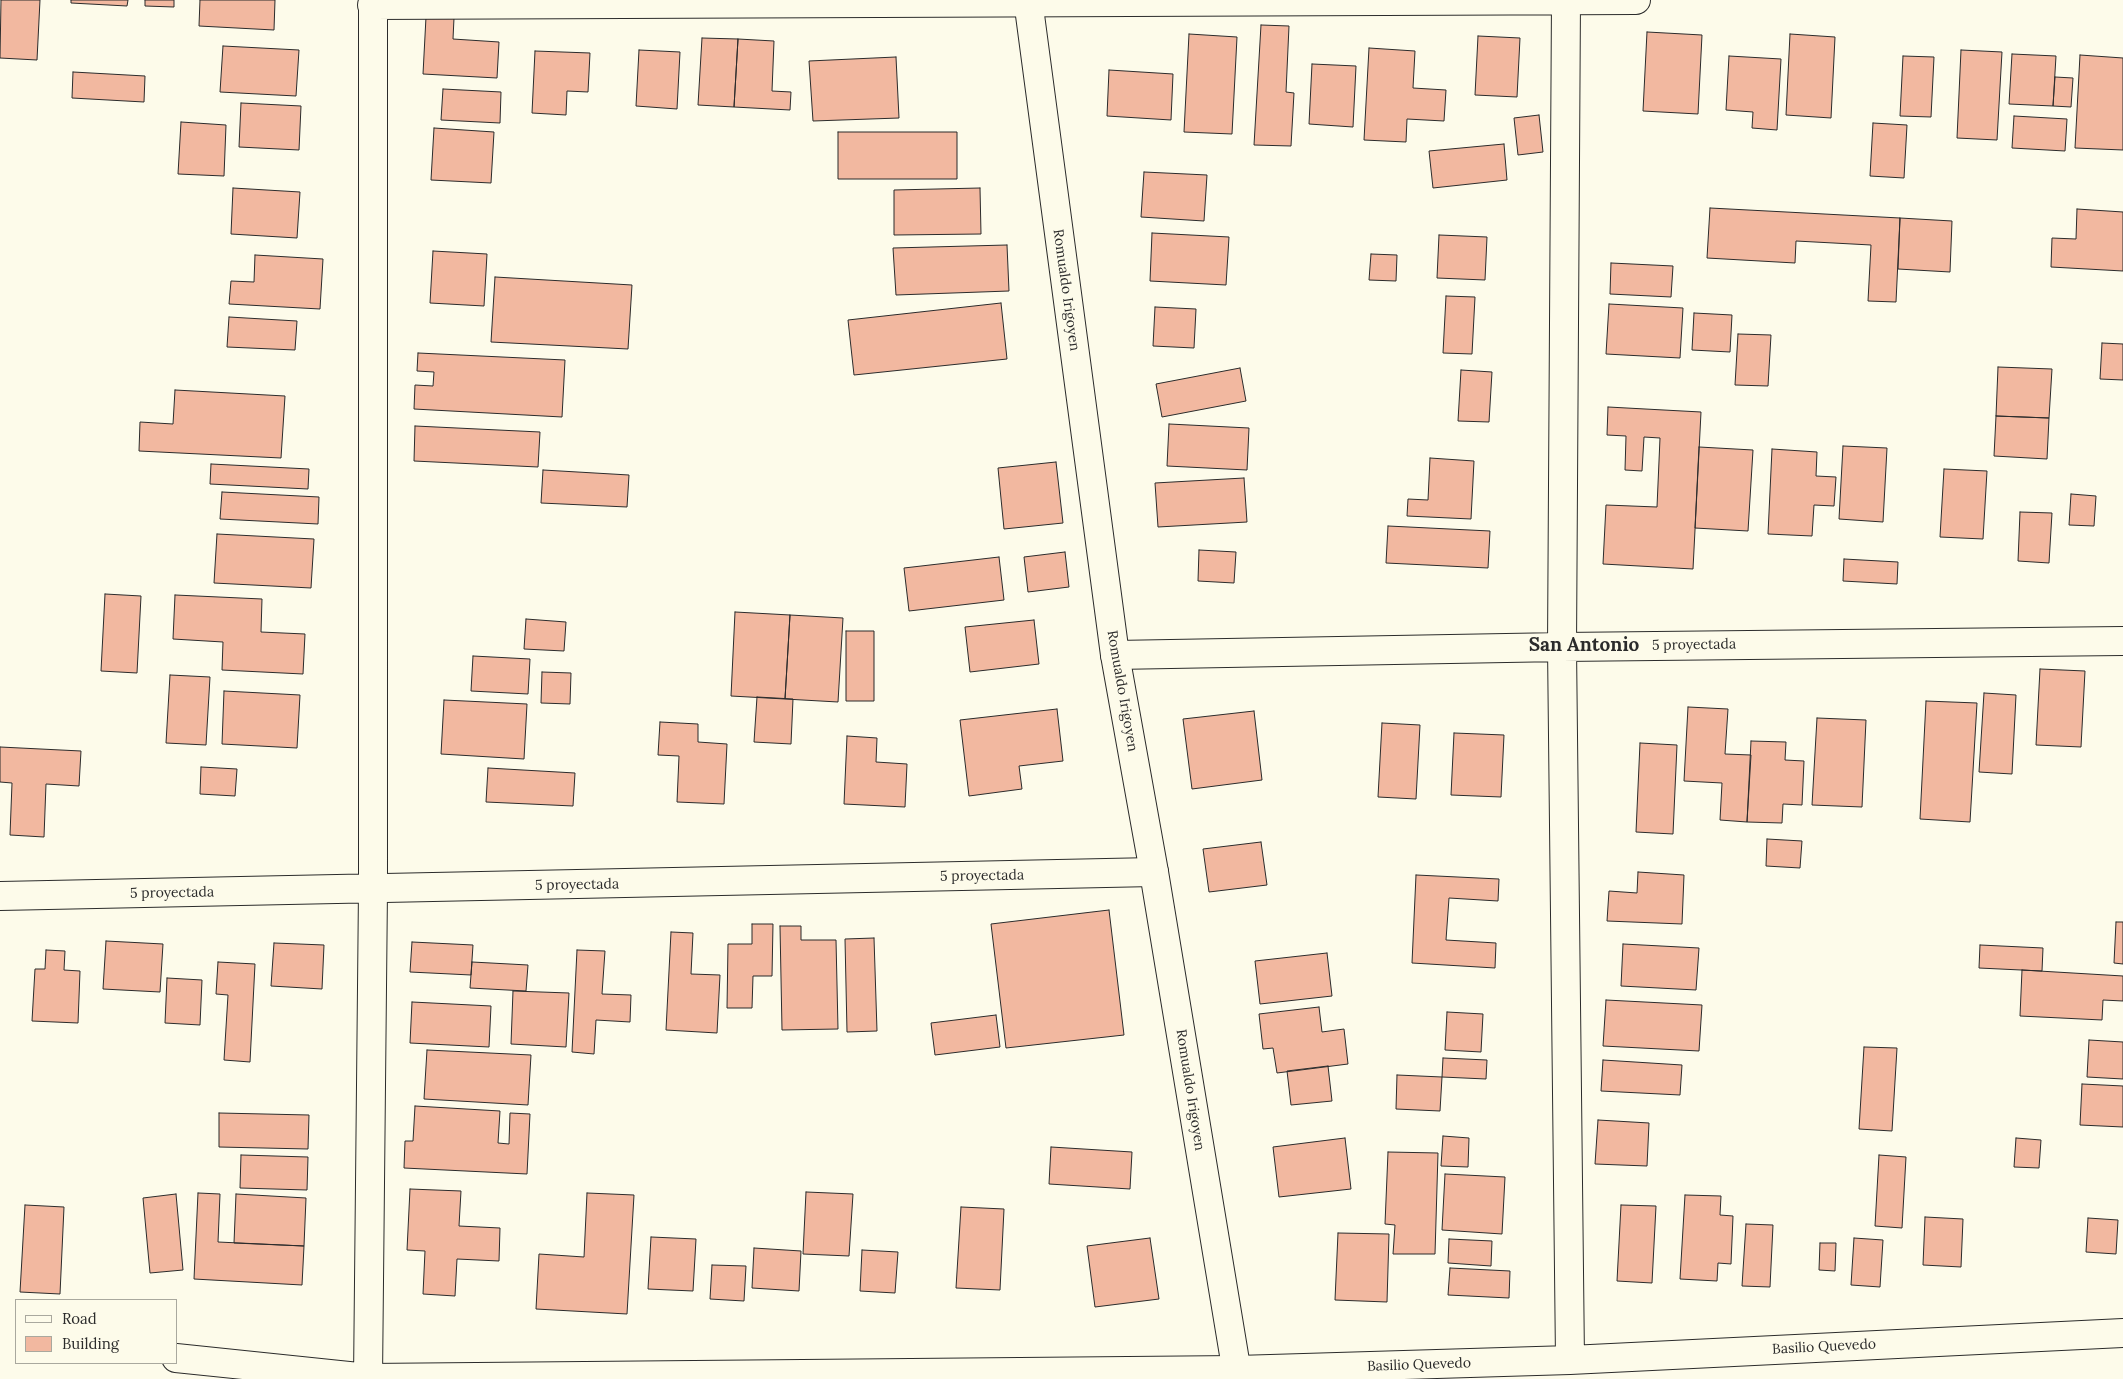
<!DOCTYPE html>
<html>
<head>
<meta charset="utf-8">
<style>
	body { margin:0 }
	#map { position:relative; width:2123px; height:1379px; overflow:hidden; background:#fdfbea; font-family:Lora,serif }
	canvas { display:block }
	.legend { position:absolute; left:15px; top:1299px; width:162px; height:65px; box-sizing:border-box; background:#fdfbea; border:1px solid #a9a89e; margin:0; padding:6px 9px; list-style:none; font-size:15px; color:#2b2b2b }
	.legend li { display:flex; align-items:center; gap:10px; height:25px }
	.legend b { width:25px; border:1px solid #a9a89e }
</style>
</head>
<body>
<div id="map">
<canvas width="2123" height="1379"></canvas>
<ul class="legend">
<li><b style="height:6px;background:#fdfbea"></b>Road</li>
<li><b style="height:14px;background:#f2b8a0"></b>Building</li>
</ul>
</div>
<script>
const g = document.querySelector('canvas').getContext('2d');
g.lineJoin = 'round';
function fillPath(path, color) { g.fillStyle = color; g.fill(path, 'evenodd'); }
const poly = rows => new Path2D(rows.map(r => 'M' + r).join(''));
function strokePath(path, color, width, dash) { g.strokeStyle = color; g.lineWidth = width; g.lineCap = dash ? 'butt' : 'round'; g.setLineDash(dash || []); g.stroke(path); }
function drawText(font, color, halo, rows, align = 'center') {
  g.font = font + ' Lora,serif'; g.lineWidth = 4; g.setLineDash([]); g.textBaseline = 'middle'; g.strokeStyle = halo; g.fillStyle = color; for (const [text, x, y, turn = 0] of rows) {
    g.save(); g.translate(x, y); g.rotate((+turn || 0) * Math.PI / 180); g.textAlign = isNaN(turn) ? turn : align; if (halo) g.strokeText(text, 0, 0); g.fillText(text, 0, 0); g.restore();
  }
}
const building = poly([
	[1,0,40,0,37,60,0,58,1,0],
	[71,0,128,0,127,6,71,3,71,0],
	[145,0,174,0,174,7,145,6,145,0],
	[200,0,275,0,274,30,199,26,200,0],
	[426,17,454,18,453,39,499,42,497,78,423,74,426,17],
	[1261,25,1289,26,1286,92,1294,93,1291,146,1254,145,1261,25],
	[1647,32,1702,35,1698,114,1643,111,1647,32],
	[1189,34,1237,37,1232,134,1184,132,1189,34],
	[1790,34,1835,37,1831,118,1786,115,1790,34],
	[1478,36,1520,38,1517,97,1475,95,1478,36],
	[702,38,738,39,734,107,698,105,702,38],
	[738,39,774,41,772,91,791,92,790,110,734,107,738,39],
	[223,46,299,50,296,96,220,92,223,46],
	[1369,48,1415,51,1413,88,1446,90,1444,121,1407,119,1406,142,1364,140,1369,48],
	[639,50,680,52,677,109,636,106,639,50],
	[1961,50,2002,52,1997,140,1957,138,1961,50],
	[535,51,590,53,588,92,567,91,566,115,532,113,535,51],
	[2012,54,2056,56,2053,106,2009,104,2012,54],
	[2080,55,2123,58,2123,150,2075,148,2080,55],
	[1729,56,1781,59,1777,130,1752,128,1753,112,1726,110,1729,56],
	[1903,56,1934,57,1931,117,1900,116,1903,56],
	[896,57,899,118,813,121,809,61,896,57],
	[1312,64,1356,66,1353,127,1309,124,1312,64],
	[1109,70,1173,74,1171,120,1107,116,1109,70],
	[73,72,145,76,144,102,72,98,73,72],
	[2055,77,2073,78,2071,107,2053,106,2055,77],
	[443,89,501,92,500,123,441,120,443,89],
	[241,103,301,106,299,150,239,147,241,103],
	[1539,115,1543,152,1518,155,1514,118,1539,115],
	[2014,116,2067,119,2065,151,2012,148,2014,116],
	[181,122,226,125,224,176,178,174,181,122],
	[1873,123,1907,125,1904,178,1870,176,1873,123],
	[434,128,494,132,491,183,431,180,434,128],
	[838,132,957,132,957,179,838,179,838,132],
	[1504,144,1507,180,1433,188,1429,151,1504,144],
	[1144,172,1207,175,1204,221,1141,217,1144,172],
	[233,188,300,192,297,238,231,234,233,188],
	[980,188,981,234,894,235,894,190,980,188],
	[1710,208,1900,218,1896,302,1868,301,1871,245,1796,241,1795,263,1707,258,1710,208],
	[2077,209,2123,212,2123,271,2051,267,2052,238,2076,239,2077,209],
	[1900,218,1952,221,1950,272,1898,269,1900,218],
	[1152,233,1229,237,1226,285,1150,281,1152,233],
	[1439,235,1487,237,1485,280,1437,278,1439,235],
	[1007,245,1009,291,896,295,893,248,1007,245],
	[433,251,487,254,484,306,430,303,433,251],
	[1371,254,1397,255,1396,281,1369,280,1371,254],
	[255,255,323,259,320,309,229,304,231,281,254,282,255,255],
	[1611,263,1673,266,1671,297,1610,294,1611,263],
	[495,277,632,285,628,349,491,342,495,277],
	[1446,296,1475,297,1472,354,1443,353,1446,296],
	[1001,303,1007,359,854,375,848,320,1001,303],
	[1609,304,1683,308,1680,358,1606,354,1609,304],
	[1155,307,1196,309,1194,348,1153,346,1155,307],
	[1694,313,1732,315,1730,352,1692,350,1694,313],
	[229,317,297,321,295,350,227,347,229,317],
	[1738,334,1771,335,1768,386,1735,385,1738,334],
	[2102,343,2123,344,2123,380,2100,379,2102,343],
	[418,353,565,360,562,417,414,409,415,385,433,386,434,372,417,371,418,353],
	[1998,367,2052,369,2049,418,1996,416,1998,367],
	[1240,368,1246,401,1162,417,1156,384,1240,368],
	[1461,370,1492,372,1489,422,1458,421,1461,370],
	[175,390,285,396,281,458,139,451,140,422,173,424,175,390],
	[1608,407,1701,412,1693,569,1603,564,1606,505,1657,507,1660,438,1644,437,1642,471,1625,470,1626,436,1607,435,1608,407],
	[1996,416,2049,418,2047,459,1994,456,1996,416],
	[1169,424,1249,428,1247,470,1167,466,1169,424],
	[415,426,540,432,538,467,414,461,415,426],
	[1843,446,1887,448,1883,522,1839,519,1843,446],
	[1699,447,1753,450,1748,531,1695,528,1699,447],
	[1772,449,1817,452,1816,476,1836,477,1834,506,1814,505,1812,536,1768,534,1772,449],
	[1430,458,1474,461,1471,519,1407,516,1408,499,1428,500,1430,458],
	[1056,462,1063,523,1004,529,998,468,1056,462],
	[211,464,309,469,308,489,210,484,211,464],
	[1944,469,1987,471,1983,539,1940,537,1944,469],
	[543,470,629,475,627,507,541,503,543,470],
	[1244,478,1247,522,1158,527,1155,483,1244,478],
	[222,492,319,497,318,524,220,519,222,492],
	[2071,494,2096,496,2094,526,2069,525,2071,494],
	[2020,512,2052,513,2049,563,2018,561,2020,512],
	[1388,526,1490,531,1488,568,1386,563,1388,526],
	[217,534,314,539,311,588,214,583,217,534],
	[1199,550,1236,552,1234,583,1198,581,1199,550],
	[1065,552,1069,587,1028,592,1024,557,1065,552],
	[999,557,1004,600,909,611,904,568,999,557],
	[1844,559,1898,562,1897,584,1843,581,1844,559],
	[105,594,141,596,137,673,101,671,105,594],
	[175,595,262,599,261,632,305,634,303,674,222,670,223,642,173,639,175,595],
	[735,612,790,615,785,699,731,696,735,612],
	[790,615,843,618,838,702,785,699,790,615],
	[526,619,566,622,564,651,524,649,526,619],
	[1034,620,1039,664,970,672,965,627,1034,620],
	[846,631,874,631,874,701,846,701,846,631],
	[473,656,530,659,528,694,471,691,473,656],
	[2040,669,2085,671,2081,747,2036,745,2040,669],
	[542,672,571,673,570,704,541,703,542,672],
	[170,675,210,677,206,745,166,743,170,675],
	[224,691,300,695,297,748,222,744,224,691],
	[1984,693,2016,695,2012,774,1979,772,1984,693],
	[757,697,793,699,791,744,754,742,757,697],
	[444,700,527,704,524,759,441,754,444,700],
	[1926,701,1977,703,1970,822,1920,819,1926,701],
	[1688,707,1728,709,1725,754,1751,755,1747,822,1720,820,1722,783,1684,781,1688,707],
	[1057,709,1063,761,1019,766,1022,789,969,796,960,720,1057,709],
	[1254,711,1262,780,1192,789,1183,719,1254,711],
	[1817,718,1866,720,1862,807,1812,805,1817,718],
	[660,722,698,724,698,742,727,744,724,804,677,802,679,756,658,755,660,722],
	[1382,723,1420,725,1416,799,1378,797,1382,723],
	[1454,733,1504,735,1501,797,1451,795,1454,733],
	[847,736,877,738,876,762,907,764,905,807,844,804,847,736],
	[1751,741,1786,742,1785,760,1804,761,1802,805,1783,804,1782,823,1747,822,1751,741],
	[1640,743,1677,745,1673,834,1636,832,1640,743],
	[0,747,81,751,79,786,46,784,44,837,10,835,12,783,0,782,0,747],
	[201,767,237,769,235,796,200,794,201,767],
	[488,768,575,773,573,806,486,802,488,768],
	[1767,839,1802,841,1800,868,1766,866,1767,839],
	[1261,842,1267,885,1209,892,1203,849,1261,842],
	[1638,872,1684,875,1682,924,1607,921,1609,891,1637,893,1638,872],
	[1416,875,1499,879,1498,901,1449,898,1446,940,1496,943,1495,968,1412,963,1416,875],
	[1109,910,1124,1035,1006,1048,991,924,1109,910],
	[2116,922,2123,922,2123,964,2114,963,2116,922],
	[752,924,773,924,772,976,753,976,752,1008,727,1008,728,944,752,944,752,924],
	[780,926,801,926,801,940,836,940,838,1029,782,1030,780,926],
	[671,932,693,933,691,974,720,975,717,1033,666,1030,671,932],
	[874,938,877,1031,847,1032,845,939,874,938],
	[106,941,163,944,160,992,103,989,106,941],
	[412,942,473,945,471,975,410,972,412,942],
	[274,943,324,945,322,989,271,986,274,943],
	[1623,944,1699,948,1696,990,1621,986,1623,944],
	[1980,945,2043,948,2042,971,1979,968,1980,945],
	[46,950,65,951,64,970,80,971,78,1023,32,1021,35,969,45,969,46,950],
	[577,950,605,951,602,994,631,995,630,1022,596,1020,594,1054,572,1052,577,950],
	[1327,953,1332,996,1260,1004,1255,961,1327,953],
	[218,962,255,964,250,1062,224,1060,228,995,216,994,218,962],
	[472,962,528,965,526,991,470,988,472,962],
	[2022,970,2123,976,2123,1001,2103,1000,2102,1020,2020,1016,2022,970],
	[167,978,202,980,200,1025,165,1023,167,978],
	[513,991,569,993,566,1047,511,1044,513,991],
	[1606,1000,1702,1005,1699,1051,1603,1046,1606,1000],
	[412,1002,491,1006,489,1047,410,1043,412,1002],
	[1319,1007,1322,1032,1344,1029,1348,1064,1277,1073,1273,1048,1263,1049,1259,1014,1319,1007],
	[1447,1012,1483,1014,1481,1052,1445,1050,1447,1012],
	[996,1015,1000,1047,935,1055,931,1023,996,1015],
	[2089,1040,2123,1042,2123,1079,2087,1077,2089,1040],
	[1864,1047,1897,1048,1892,1131,1859,1129,1864,1047],
	[427,1050,531,1055,528,1105,424,1099,427,1050],
	[1443,1058,1487,1060,1486,1079,1442,1077,1443,1058],
	[1603,1060,1682,1065,1680,1095,1601,1091,1603,1060],
	[1328,1066,1332,1101,1291,1105,1287,1071,1328,1066],
	[1397,1075,1442,1077,1440,1111,1396,1109,1397,1075],
	[2082,1084,2123,1086,2123,1127,2080,1125,2082,1084],
	[415,1106,500,1111,498,1143,509,1144,510,1113,530,1114,527,1174,404,1168,405,1141,413,1141,415,1106],
	[219,1113,309,1115,308,1149,219,1147,219,1113],
	[1598,1120,1649,1123,1647,1166,1595,1164,1598,1120],
	[1443,1136,1469,1138,1468,1167,1441,1166,1443,1136],
	[1345,1138,1351,1189,1279,1197,1273,1147,1345,1138],
	[2016,1138,2041,1140,2039,1168,2014,1167,2016,1138],
	[1051,1147,1132,1152,1130,1189,1049,1184,1051,1147],
	[1388,1152,1438,1153,1435,1254,1393,1254,1395,1225,1385,1224,1388,1152],
	[241,1155,308,1157,307,1190,240,1188,241,1155],
	[1879,1155,1906,1157,1902,1228,1875,1226,1879,1155],
	[1445,1174,1505,1177,1502,1234,1442,1230,1445,1174],
	[410,1189,461,1191,459,1226,500,1228,499,1261,457,1259,455,1296,423,1294,425,1251,407,1250,410,1189],
	[806,1192,853,1194,849,1256,803,1254,806,1192],
	[198,1193,220,1194,218,1242,304,1246,302,1285,194,1279,198,1193],
	[587,1193,634,1195,627,1314,536,1309,539,1254,584,1257,587,1193],
	[176,1194,183,1270,150,1273,143,1198,176,1194],
	[236,1194,306,1198,304,1246,234,1243,236,1194],
	[1685,1195,1721,1196,1720,1215,1733,1216,1731,1264,1718,1263,1717,1281,1680,1279,1685,1195],
	[25,1205,64,1207,60,1294,20,1292,25,1205],
	[1621,1205,1656,1206,1652,1283,1617,1281,1621,1205],
	[961,1207,1004,1209,1000,1290,956,1288,961,1207],
	[1925,1217,1963,1219,1961,1267,1923,1265,1925,1217],
	[2088,1218,2118,1220,2116,1254,2086,1252,2088,1218],
	[1746,1224,1773,1225,1770,1287,1742,1286,1746,1224],
	[1338,1233,1389,1234,1387,1302,1335,1300,1338,1233],
	[651,1237,696,1239,693,1291,648,1289,651,1237],
	[1150,1238,1159,1299,1095,1307,1087,1246,1150,1238],
	[1854,1238,1883,1240,1880,1287,1851,1285,1854,1238],
	[1449,1239,1492,1241,1491,1266,1448,1263,1449,1239],
	[1820,1243,1836,1243,1835,1271,1819,1270,1820,1243],
	[754,1248,801,1251,799,1291,752,1288,754,1248],
	[862,1250,898,1252,895,1293,860,1291,862,1250],
	[712,1265,746,1266,744,1301,710,1299,712,1265],
	[1450,1268,1510,1271,1509,1298,1448,1295,1450,1268]
]);
const street = poly([
	[1566,0,1562,647,1570,1360],
	[372,5,1636,0],
	[1115,655,1562,647,2123,641],
	[0,896,1154,872],
	[176,1358,368,1378,1237,1370,1570,1360,2123,1333],
	[368,1379,373,889,373,0]
]);
const secondary = poly([
	[1028,0,1115,655,1154,872,1238,1379]
]);
const streetNames = [
	["Romualdo Irigoyen",1066,290,82],
	["5 proyectada",1694,645,-1],
	["Romualdo Irigoyen",1122,691,80],
	["5 proyectada",982,876,-1],
	["5 proyectada",577,885,-1],
	["5 proyectada",172,893,-1],
	["Romualdo Irigoyen",1190,1090,81],
	["Basilio Quevedo",1824,1347,-3],
	["Basilio Quevedo",1419,1365,-2]
];
const districtNames = [
	["San Antonio",1584,646]
];
fillPath(building, '#f2b8a0');
strokePath(building, '#2b2b2b', 1);
strokePath(street, '#2b2b2b', 30);
strokePath(secondary, '#2b2b2b', 30);
strokePath(street, '#fdfbea', 28);
strokePath(secondary, '#fdfbea', 28);
drawText('14px', '#2b2b2b', '#fdfbea', streetNames);
drawText('bold 19px', '#2b2b2b', '#fdfbea', districtNames);
</script>
</body>
</html>
